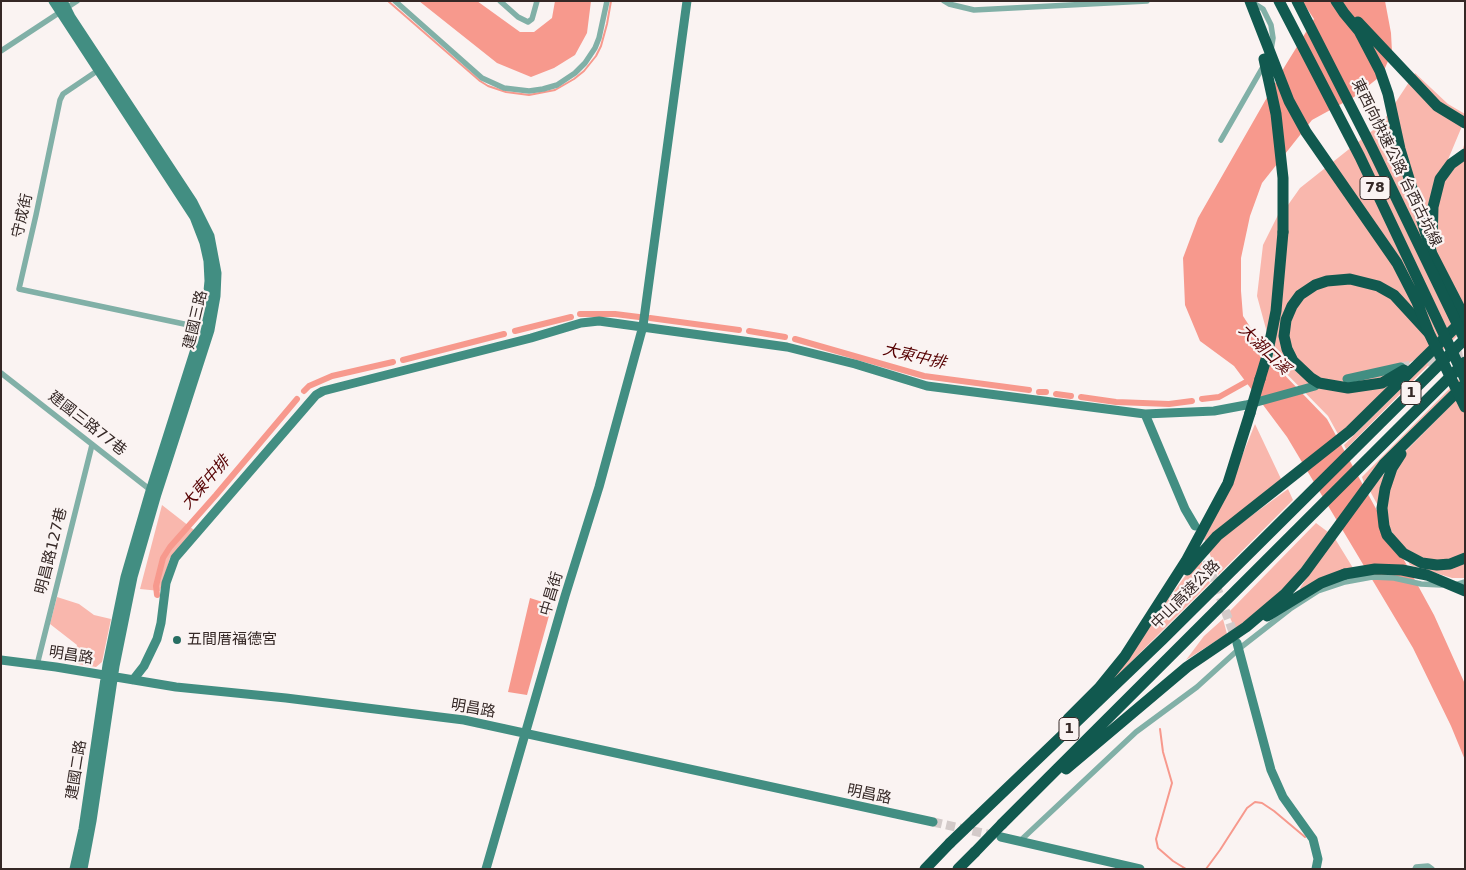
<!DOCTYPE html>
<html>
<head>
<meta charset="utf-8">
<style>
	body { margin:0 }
	#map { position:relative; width:1466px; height:870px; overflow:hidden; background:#faf3f2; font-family:"DejaVu Sans",sans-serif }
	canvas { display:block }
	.frame { position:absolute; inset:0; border:2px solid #352826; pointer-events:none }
</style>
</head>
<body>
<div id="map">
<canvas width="1466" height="870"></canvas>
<div class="frame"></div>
</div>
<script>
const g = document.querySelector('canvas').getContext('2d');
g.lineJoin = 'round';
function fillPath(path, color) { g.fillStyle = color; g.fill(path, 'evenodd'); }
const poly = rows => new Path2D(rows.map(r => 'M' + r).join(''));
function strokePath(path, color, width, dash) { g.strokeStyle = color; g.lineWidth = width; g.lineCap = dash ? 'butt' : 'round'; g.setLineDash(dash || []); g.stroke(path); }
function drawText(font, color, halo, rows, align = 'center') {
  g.font = font + ' "DejaVu Sans","Noto Sans TC",sans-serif'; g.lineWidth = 4.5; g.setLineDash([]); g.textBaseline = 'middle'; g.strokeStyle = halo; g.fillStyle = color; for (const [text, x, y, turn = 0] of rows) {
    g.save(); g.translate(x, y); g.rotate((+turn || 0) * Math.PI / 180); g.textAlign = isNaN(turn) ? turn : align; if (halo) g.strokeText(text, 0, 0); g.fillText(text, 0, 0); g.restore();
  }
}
const green = poly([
	[1415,73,1448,104,1465,114,1465,119,1447,162,1457,166,1465,142,1465,311,1417,358,1392,375,1370,382,1311,384,1384,385,1388,387,1339,436,1328,416,1275,362,1257,296,1263,245,1279,213,1288,205,1300,188,1382,123],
	[1465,325,1465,328,1346,449,1344,445],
	[1465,373,1465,379,1364,483,1362,477],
	[1465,391,1465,578,1452,578,1410,565,1370,491,1388,469],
	[1255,424,1282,481,1206,542,1204,539,1227,493],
	[1288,489,1293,500,1218,575,1209,552,1222,537],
	[162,505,194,530,170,558,160,591,140,589],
	[1316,523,1328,532,1293,579,1268,603,1235,629,1228,613],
	[1334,537,1353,568,1302,591,1300,588],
	[1201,560,1210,583,1098,695,1188,572],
	[57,597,79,604,94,615,111,619,102,662,96,667,72,663,77,645,50,624],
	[1223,619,1227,634,1186,660,1204,636]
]);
const water = poly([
	[419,1,477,1,520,32,534,32,552,18,555,1,591,1,587,33,575,55,554,68,531,77,497,63],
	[1302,1,1385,1,1391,33,1392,52,1382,75,1354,97,1312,120,1262,183,1250,216,1241,258,1241,291,1243,316,1274,364,1327,419,1434,615,1465,684,1465,760,1451,726,1413,648,1287,437,1234,366,1200,341,1185,305,1183,258,1198,218,1285,66,1314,19],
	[530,598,552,605,527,695,508,692]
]);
const stream = poly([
	[388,1,480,81,488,86,506,92,529,95,555,90,574,79,584,71,596,56,601,46,607,24,611,1],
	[1160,729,1163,752,1172,783,1156,839,1158,848,1173,861,1186,869],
	[1206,869,1220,850,1247,808,1255,802,1262,803,1274,811,1305,837]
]);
const canal = poly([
	[580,314,615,314,639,317],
	[650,318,739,330],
	[515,331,571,317],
	[749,331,785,337],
	[795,339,924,376,1029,390],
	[403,360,504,334],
	[304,391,309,386,332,376,393,362],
	[1039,392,1046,392],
	[1056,394,1071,396],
	[1081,397,1116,402,1169,404,1192,401],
	[1202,399,1219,397,1253,378],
	[157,595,156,586,163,558,170,547,216,495,297,399]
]);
const secondaryTunnel = poly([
	[1401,367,1465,355],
	[1202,547,1236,640],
	[933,822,996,836]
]);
const street = poly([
	[395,1,482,78,504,88,529,91,543,89,557,85,575,73,585,63,595,48,599,38,607,1],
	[500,1,518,17,528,22,532,19,537,1],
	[944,1,949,4,974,10,1147,1],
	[1252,2,1263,9,1271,25,1273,38,1271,50],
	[1,51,77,1],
	[100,69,63,94,60,100,36,215,19,289,203,328],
	[1221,140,1264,65],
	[1,373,153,492],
	[1455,585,1465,582],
	[37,665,92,445],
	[1020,841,1136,732,1197,687,1240,648,1290,609,1318,591,1345,582,1372,577,1394,578,1421,584,1441,585],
	[1415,869,1416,867,1428,866,1432,869]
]);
const secondary = poly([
	[53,1,194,217,204,243,208,261,209,281,206,311,202,327,150,491,125,577,107,665,83,829,74,869],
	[63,1,71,17,193,202,210,236,217,273,216,296,210,330,157,494,133,577,115,666,92,821,83,869],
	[1347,379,1401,367],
	[1145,414,1185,509,1195,526],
	[1237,643,1271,770,1283,797,1313,839,1318,859,1316,869],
	[1,660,56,667,176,687,286,698,464,720,933,822],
	[133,680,144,666,157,639,161,623,166,583,175,558,316,395,323,391,531,338,581,323,599,321,787,347,855,364,927,386,1145,414,1214,411,1246,405,1315,386],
	[1001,837,1140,869],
	[486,869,565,596,599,487,643,326,687,1]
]);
const highway = poly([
	[1336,1,1344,13,1359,31,1380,71,1388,94,1400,149,1432,254,1465,318],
	[1358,22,1437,106,1465,123],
	[1432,243,1433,207,1440,179,1451,164,1465,154],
	[1404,370,1382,383,1348,388,1319,383,1311,378,1293,361,1287,349,1284,336,1286,320,1292,306,1300,295,1315,285,1327,281,1350,279,1378,286,1394,295,1428,332],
	[1260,379,1267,356,1276,311,1283,232],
	[1401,454,1392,468,1385,489,1382,508,1384,526,1387,535,1403,553,1422,563,1437,565,1450,564,1465,558],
	[1187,570,1217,536,1350,431,1465,318],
	[1267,616,1321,583,1345,574],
	[1068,719,1099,688,1125,656,1186,561,1228,483,1250,413],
	[1066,769,1187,667,1246,627,1285,594,1305,572,1384,464,1465,384],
	[975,819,1163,639,1465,339],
	[1002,824,1465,362],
	[925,869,950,843],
	[958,869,975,852]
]);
const highwayBridge = poly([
	[1250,1,1289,101,1306,132,1397,263,1417,302,1429,333,1465,407],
	[1279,1,1360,157,1465,379],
	[1297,1,1372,148,1465,340],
	[1264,59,1276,114,1283,178,1283,232],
	[1250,413,1260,379],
	[1345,574,1375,569,1402,570,1427,575,1465,591],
	[950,843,975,819],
	[975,852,1002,824]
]);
const markers = [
	[177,640,5,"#276e63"]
];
const shields = [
	[1375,188,30],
	[1411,393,20],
	[1069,729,20]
];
const shieldNames = [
	["78",1375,188],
	["1",1411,393],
	["1",1069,729]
];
const streetNames = [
	["東西向快速公路 台西古坑線",1396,163,64],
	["守成街",23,216,-77],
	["建國三路",196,320,-77],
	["建國三路77巷",87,424,38],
	["明昌路127巷",52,551,-76],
	["中昌街",552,594,-73],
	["中山高速公路",1186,595,-45],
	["明昌路",71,656,9],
	["明昌路",473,709,10],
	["建國二路",77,770,-81],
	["明昌路",869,795,12]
];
const poiNames = [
	["五間厝福德宮",187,640]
];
const waterNames = [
	["大湖口溪",1264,350,44],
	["大東中排",914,357,13],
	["大東中排",206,483,-49]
];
fillPath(green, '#f9b7ad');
fillPath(water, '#f7998d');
strokePath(stream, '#f7998d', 2);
strokePath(canal, '#f7998d', 6);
strokePath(secondaryTunnel, '#d3cac9', 9, [9, 4.5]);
strokePath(street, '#81b0a7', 5.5);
strokePath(secondary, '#428e82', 9);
strokePath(highway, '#11594f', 11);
strokePath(highwayBridge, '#11594f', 11);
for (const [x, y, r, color] of markers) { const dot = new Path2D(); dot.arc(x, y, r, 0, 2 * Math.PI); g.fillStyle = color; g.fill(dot); strokePath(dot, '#faf3f2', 2); }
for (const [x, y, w] of shields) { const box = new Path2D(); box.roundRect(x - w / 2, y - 11.5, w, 23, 4); g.fillStyle = '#faf3f2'; g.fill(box); strokePath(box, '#352826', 1); }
drawText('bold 14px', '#352826', null, shieldNames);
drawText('15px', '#352826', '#faf3f2', streetNames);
drawText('15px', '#352826', '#faf3f2', poiNames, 'left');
drawText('italic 16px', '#560002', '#faf3f2', waterNames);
</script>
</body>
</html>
